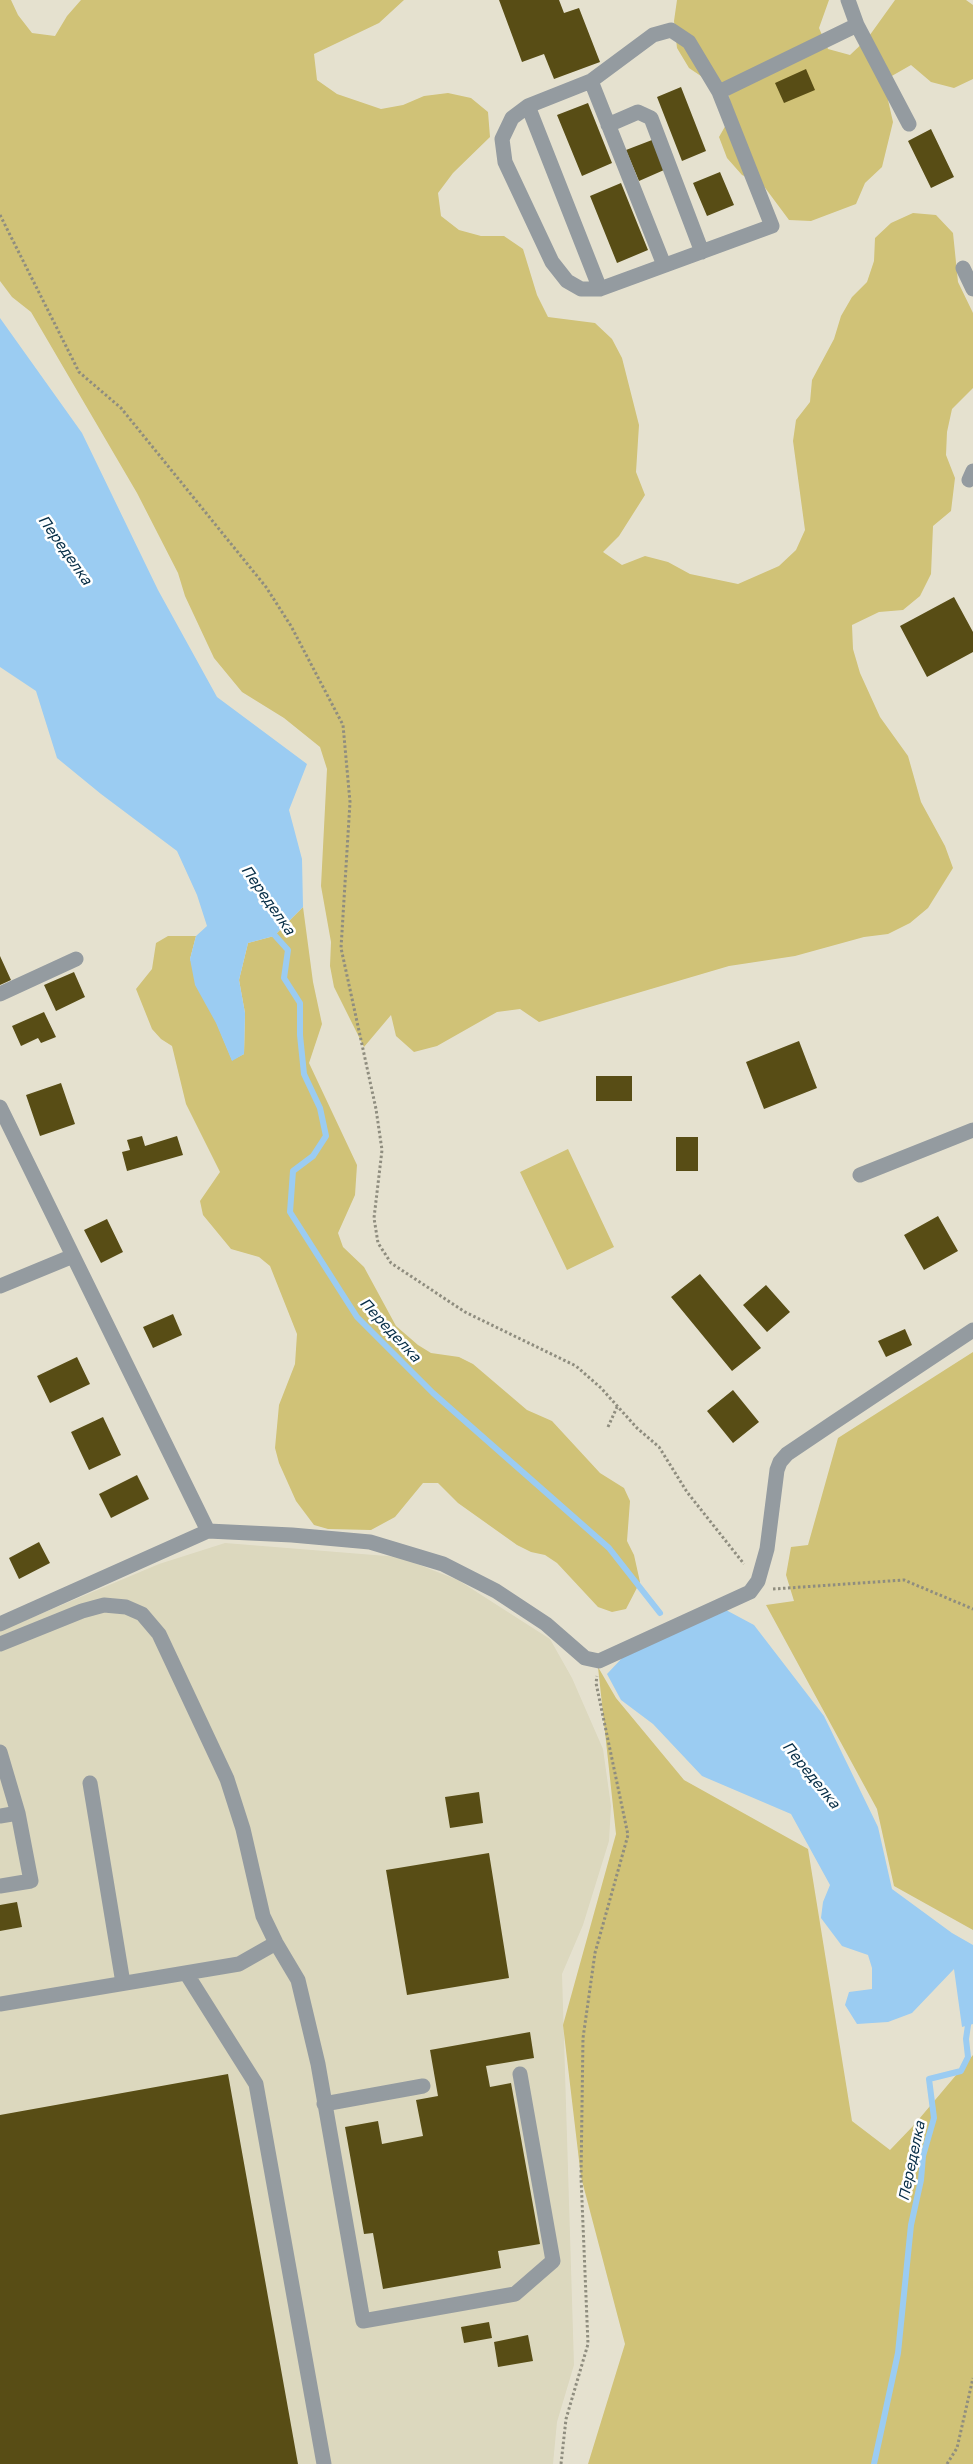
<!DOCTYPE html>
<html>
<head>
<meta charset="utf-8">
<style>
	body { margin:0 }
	canvas { display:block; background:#e5e1cf }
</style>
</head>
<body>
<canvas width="973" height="2464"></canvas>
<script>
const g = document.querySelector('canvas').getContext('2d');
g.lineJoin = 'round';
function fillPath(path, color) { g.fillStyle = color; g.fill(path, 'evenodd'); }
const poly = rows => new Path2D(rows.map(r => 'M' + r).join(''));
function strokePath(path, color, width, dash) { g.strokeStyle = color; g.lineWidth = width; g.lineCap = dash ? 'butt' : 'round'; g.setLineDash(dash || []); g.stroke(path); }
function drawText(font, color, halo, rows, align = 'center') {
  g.font = font + ' "Golos Text",sans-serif'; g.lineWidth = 5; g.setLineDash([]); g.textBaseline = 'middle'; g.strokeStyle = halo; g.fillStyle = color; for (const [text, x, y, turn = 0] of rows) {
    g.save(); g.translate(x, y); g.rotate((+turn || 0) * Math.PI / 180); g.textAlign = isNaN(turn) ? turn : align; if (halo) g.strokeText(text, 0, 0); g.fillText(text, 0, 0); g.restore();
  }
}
const built = poly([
	[225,1543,399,1557,458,1580,550,1639,572,1678,603,1749,611,1806,609,1841,583,1925,562,1974,574,2365,557,2422,553,2464,0,2464,0,1631,159,1564]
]);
const green = poly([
	[0,0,11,0,18,15,32,33,55,36,67,16,81,0,404,0,379,23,314,54,317,80,337,94,381,109,403,105,424,96,448,93,471,98,488,112,490,137,453,173,438,193,441,216,459,230,481,236,504,236,523,249,537,295,548,317,595,323,612,339,622,358,639,425,636,472,645,495,619,536,603,552,622,565,645,556,668,562,690,574,738,584,779,566,796,550,805,530,793,441,796,420,810,402,812,380,834,339,841,316,852,297,867,282,874,261,875,238,891,223,913,213,936,215,953,233,958,282,973,313,973,388,952,409,947,432,946,455,955,478,951,511,933,526,931,574,920,596,903,610,879,612,852,625,853,649,860,673,880,717,908,756,921,802,945,846,953,868,928,908,910,923,888,934,864,937,795,956,729,966,539,1022,520,1009,497,1012,437,1046,414,1052,396,1036,391,1015,364,1047,334,987,330,966,331,942,321,886,327,769,320,747,284,718,242,692,214,658,185,596,178,573,137,493,31,312,12,297,0,281],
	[677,0,829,0,819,28,828,49,850,55,867,39,895,0,966,0,973,5,973,79,954,88,931,82,911,65,890,77,888,100,893,122,882,167,865,183,856,204,811,221,789,220,763,185,742,175,727,158,719,137,731,116,729,95,689,68,677,48,674,21],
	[303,907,313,982,322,1024,309,1063,357,1165,355,1195,338,1233,343,1247,364,1267,396,1326,418,1345,431,1353,459,1357,473,1364,527,1410,552,1421,600,1473,624,1488,630,1501,627,1541,634,1555,640,1582,626,1609,612,1612,598,1607,557,1563,545,1555,531,1552,517,1545,458,1503,438,1483,423,1483,395,1517,371,1530,328,1529,314,1525,296,1501,279,1463,275,1448,279,1405,295,1364,297,1334,270,1266,259,1257,231,1249,203,1215,200,1201,220,1172,186,1104,172,1046,161,1039,152,1029,136,989,152,969,156,943,168,936,196,936,190,959,232,1060,244,1054,245,1013,239,980,248,943,274,936],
	[568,1149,614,1247,567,1270,520,1172],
	[973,1352,973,1930,894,1886,877,1809,766,1605,794,1601,786,1575,791,1547,808,1545,838,1438],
	[598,1667,616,1698,684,1780,808,1849,852,2121,890,2150,914,2125,973,2055,973,2464,588,2464,625,2344,581,2177,563,2025,616,1834]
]);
const water = poly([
	[0,318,82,433,158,590,217,697,307,764,289,810,302,859,303,907,274,936,248,943,239,980,245,1013,244,1054,232,1061,216,1023,195,985,190,959,196,936,207,926,197,895,177,851,101,794,57,758,36,691,0,667],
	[726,1610,754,1625,824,1716,878,1827,892,1889,952,1933,973,1945,973,2024,962,2027,954,1969,912,2013,888,2022,857,2024,845,2005,849,1992,872,1989,872,1968,868,1955,842,1946,821,1918,823,1902,830,1885,791,1814,702,1776,653,1724,621,1700,607,1674,623,1657]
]);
const stream = poly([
	[270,930,288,950,284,978,300,1003,300,1035,304,1074,320,1108,326,1136,313,1156,293,1171,290,1212,357,1317,433,1393,609,1548,660,1613],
	[874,2464,898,2353,911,2225,921,2180,923,2156,934,2118,929,2079,961,2071,968,2057,966,2039,969,2018]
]);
const building = poly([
	[499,0,559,0,564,13,579,8,600,62,554,79,544,54,522,62],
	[806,69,815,90,784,103,775,83],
	[681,87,706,151,682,161,657,97],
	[588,103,612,163,582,176,557,115],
	[931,129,954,177,931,188,908,141],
	[652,140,664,170,639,181,626,150],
	[720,172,734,205,707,216,693,183],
	[621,183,648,250,617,263,590,196],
	[954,597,973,632,973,652,927,677,900,626],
	[0,956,11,980,0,985],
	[74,972,85,997,56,1011,44,985],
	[44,1012,56,1037,41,1043,38,1038,21,1046,12,1026],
	[799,1041,817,1088,764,1109,746,1062],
	[596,1076,632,1076,632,1101,596,1101],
	[61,1083,75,1124,40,1136,26,1095],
	[142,1136,145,1146,177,1136,183,1155,127,1171,122,1152,130,1150,127,1140],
	[676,1137,698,1137,698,1171,676,1171],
	[938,1216,958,1251,924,1270,904,1235],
	[107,1219,123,1252,101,1263,84,1230],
	[700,1274,761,1348,732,1371,671,1297],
	[766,1285,790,1312,767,1332,743,1305],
	[173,1314,182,1335,153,1348,143,1327],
	[905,1329,912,1345,886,1357,878,1341],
	[77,1357,90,1384,50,1403,37,1376],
	[733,1390,759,1422,733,1443,707,1411],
	[103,1417,121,1455,89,1470,71,1432],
	[137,1475,149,1499,111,1518,99,1494],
	[39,1542,50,1563,19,1579,9,1558],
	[479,1792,483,1823,450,1828,445,1797],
	[489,1853,509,1978,407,1995,386,1870],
	[17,1902,22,1927,0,1931,0,1905],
	[530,2032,534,2058,486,2066,490,2087,511,2083,540,2244,498,2251,501,2268,383,2289,373,2233,364,2234,345,2127,378,2121,382,2144,423,2136,416,2100,438,2096,430,2050],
	[228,2074,298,2464,0,2464,0,2115],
	[489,2322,492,2338,464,2343,461,2327],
	[528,2335,533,2361,498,2367,494,2342]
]);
const path = poly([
	[0,215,79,372,121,408,266,587,291,626,343,725,350,802,341,948,376,1109,382,1150,374,1218,378,1243,391,1263,465,1312,576,1366,601,1388,637,1428,659,1447,687,1492,744,1564],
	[608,1427,617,1407],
	[773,1589,904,1580,973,1609],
	[561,2464,566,2419,588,2344,581,2177,583,2038,595,1953,628,1835,596,1683,597,1676],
	[947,2464,957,2448,973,2378]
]);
const minor = poly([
	[848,0,857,25,909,124],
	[591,81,664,265],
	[719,92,689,42,671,30,653,35,591,81,528,106,512,118,502,139,505,162,552,262,567,281,581,289,600,289,772,226,719,92,857,25],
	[528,106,600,289],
	[608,125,638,112,651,118,702,252],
	[963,268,973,289],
	[969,480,973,471],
	[0,994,76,959],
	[0,1107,208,1531],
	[860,1175,973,1130],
	[0,1286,73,1256],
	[0,1624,208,1531,292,1535,370,1542,443,1564,496,1591,546,1624,585,1658,599,1661,750,1592,758,1581,767,1549,777,1470,780,1462,787,1454,833,1423,973,1330],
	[0,1644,82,1611,104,1605,126,1607,142,1614,159,1634,227,1779,243,1829,263,1916,276,1943,298,1980,318,2064,363,2321,515,2294,553,2261,520,2074],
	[0,1752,18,1813,31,1881,0,1886],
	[90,1783,123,1983],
	[0,1816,18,1813],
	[186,1973,256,2084,324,2464],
	[0,2004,239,1964,276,1943],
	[324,2104,423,2086]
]);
const waterNames = [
	["Переделка",65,550,55],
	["Переделка",268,900,55],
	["Переделка",390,1330,47],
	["Переделка",811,1775,51],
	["Переделка",912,2161,-78]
];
fillPath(built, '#dcd8be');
fillPath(green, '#d0c277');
fillPath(water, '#9bccf2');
strokePath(stream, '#9bccf2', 6);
fillPath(building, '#584d15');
strokePath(path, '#8f8d7f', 3, [2.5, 2.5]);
strokePath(minor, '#949ba0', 15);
drawText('italic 15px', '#062d46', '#fff', waterNames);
</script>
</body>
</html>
